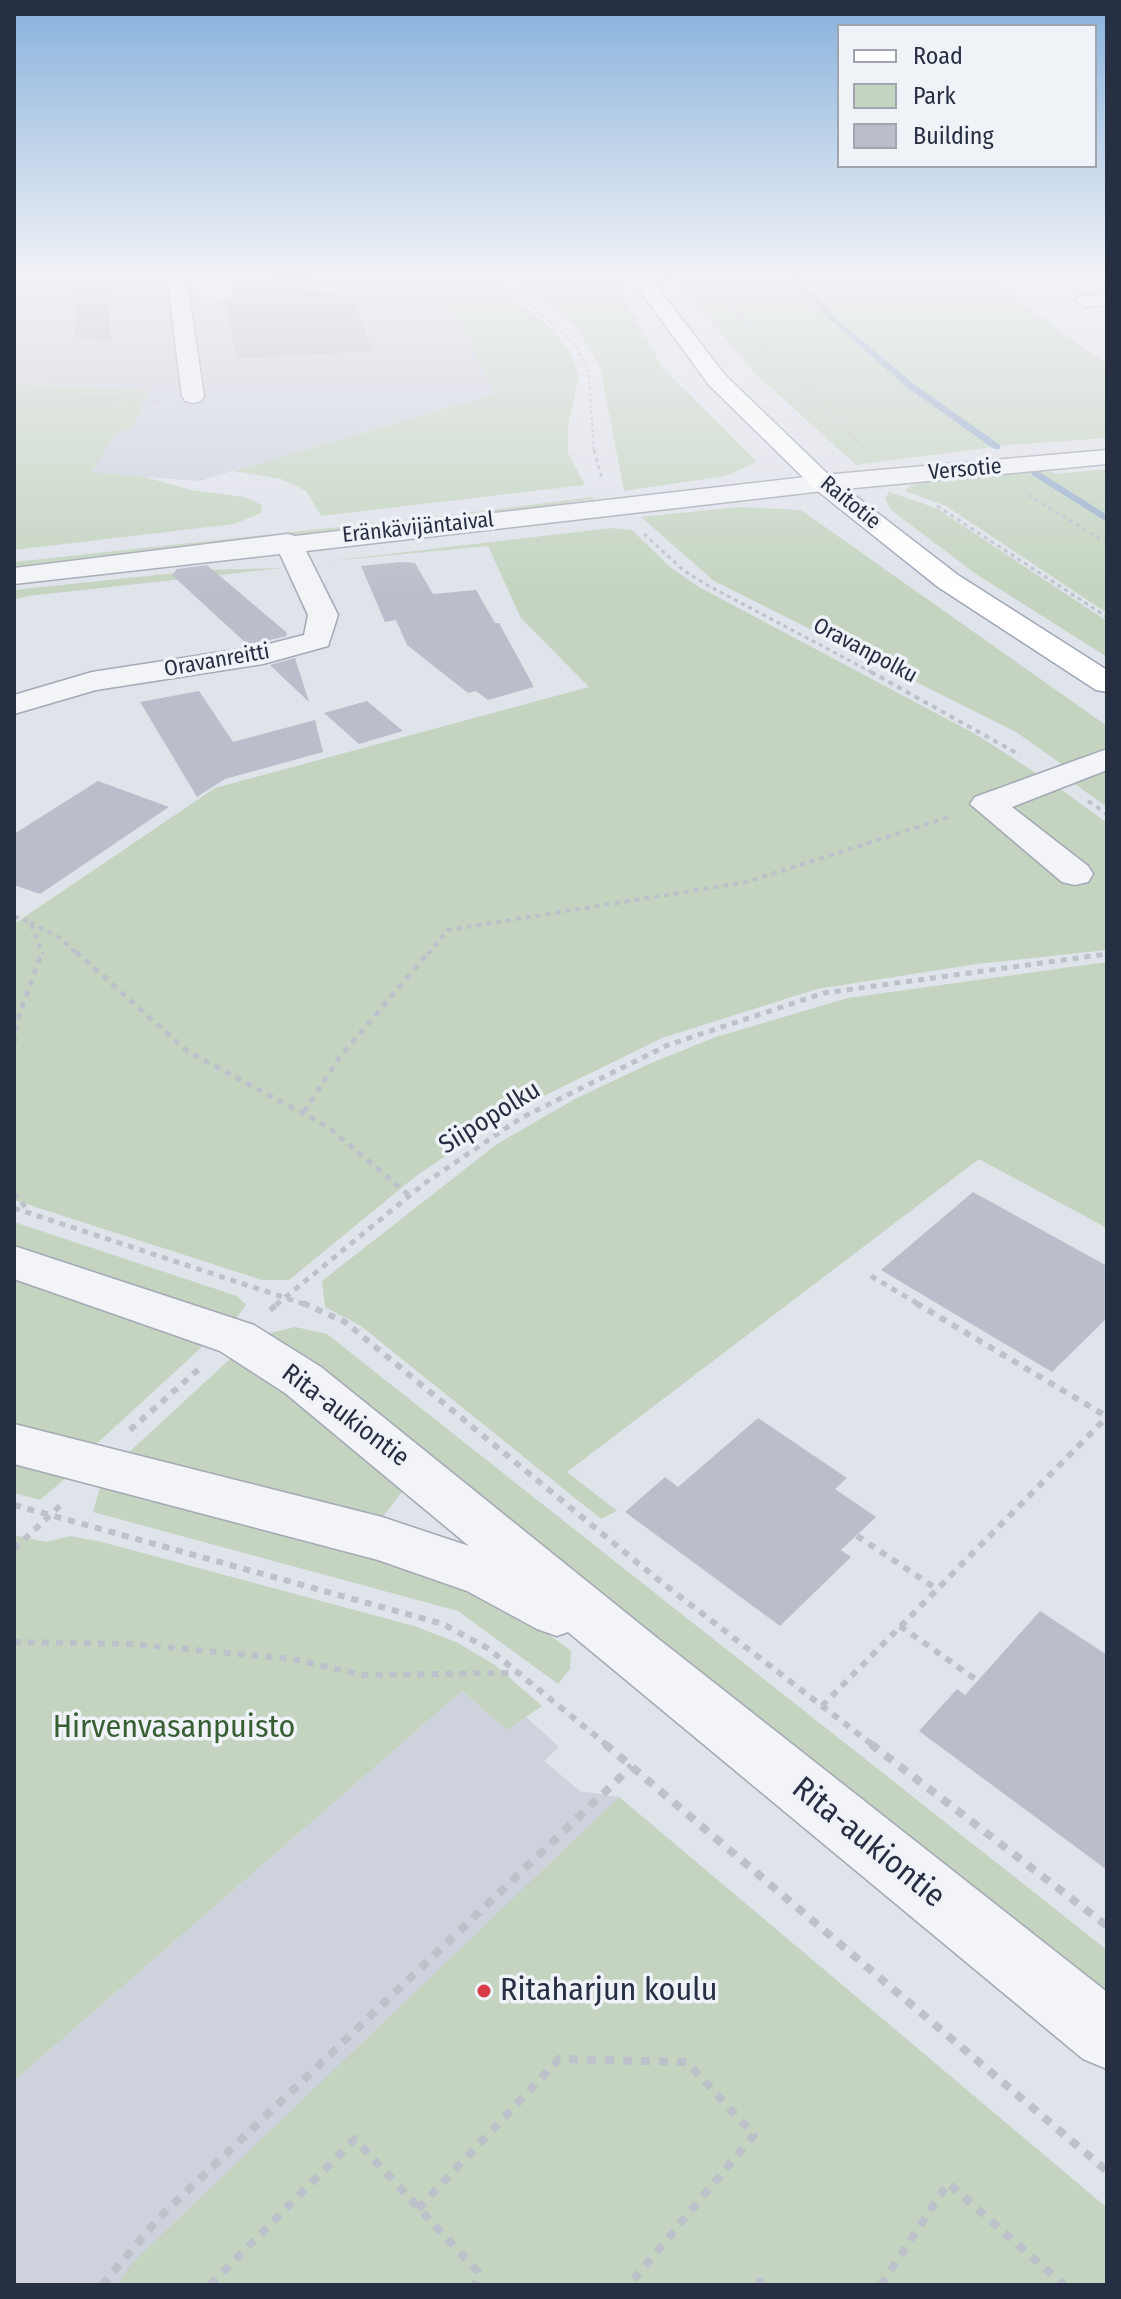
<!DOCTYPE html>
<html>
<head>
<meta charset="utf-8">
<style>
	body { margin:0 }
	#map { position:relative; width:1121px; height:2299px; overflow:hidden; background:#dfe3ea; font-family:"Fira Sans Condensed",sans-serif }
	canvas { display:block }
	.frame { position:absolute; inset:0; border:16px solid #272f42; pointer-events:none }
	.legend { position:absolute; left:837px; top:24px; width:260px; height:144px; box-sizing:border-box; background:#eff2f7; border:2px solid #9fa4af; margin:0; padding:10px 14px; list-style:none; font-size:24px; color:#272f42 }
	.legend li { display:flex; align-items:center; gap:16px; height:40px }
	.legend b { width:40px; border:2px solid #9fa4af }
</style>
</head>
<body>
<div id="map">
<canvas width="1121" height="2299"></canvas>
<div class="frame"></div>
<ul class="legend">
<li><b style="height:10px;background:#fff"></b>Road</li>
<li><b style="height:22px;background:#c4d4c0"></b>Park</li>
<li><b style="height:22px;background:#b9beca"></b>Building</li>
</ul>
</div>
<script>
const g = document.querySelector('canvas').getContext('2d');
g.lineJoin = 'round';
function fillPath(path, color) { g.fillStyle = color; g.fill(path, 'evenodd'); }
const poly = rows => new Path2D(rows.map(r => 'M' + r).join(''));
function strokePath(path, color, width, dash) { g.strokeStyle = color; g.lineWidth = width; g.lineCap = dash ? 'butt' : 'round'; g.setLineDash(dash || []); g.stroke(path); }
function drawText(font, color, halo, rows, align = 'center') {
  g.font = font + ' "Fira Sans Condensed",sans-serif'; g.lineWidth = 7; g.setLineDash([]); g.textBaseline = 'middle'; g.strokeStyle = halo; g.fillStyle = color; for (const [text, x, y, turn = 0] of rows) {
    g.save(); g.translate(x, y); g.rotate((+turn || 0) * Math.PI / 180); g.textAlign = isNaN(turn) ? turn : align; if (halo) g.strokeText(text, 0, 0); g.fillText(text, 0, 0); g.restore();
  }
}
const built = poly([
	[14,274,191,274,194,296,220,299,241,297,292,283,307,284,321,274,421,274,469,341,496,394,199,481,91,473,115,434,134,426,148,391,14,382],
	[462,1691,507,1730,526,1717,559,1747,544,1761,580,1791,619,1797,1107,2208,1107,2285,14,2285,14,2081]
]);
const green = poly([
	[421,274,485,274,555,332,569,350,579,376,568,426,568,453,585,485,321,516,306,491,281,479,234,471,495,394,469,341],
	[508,274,606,274,622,294,663,368,757,462,726,476,624,491,600,368,576,327],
	[668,274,980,274,1107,364,1107,438,1008,445,856,465,758,376],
	[14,383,148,391,134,427,115,434,92,472,145,477,192,490,245,497,262,505,261,513,234,524,14,550],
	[1046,468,1055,474,1107,469,1107,613,946,506,905,491,911,485,961,477],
	[889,492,936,508,1107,621,1107,657,976,574,891,510,885,498],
	[592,497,595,499,454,520,14,567,14,562,450,515],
	[739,507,801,510,1107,726,1107,747,1063,765,1016,732,714,581,641,517],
	[611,528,632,530,670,567,699,587,977,735,1059,788,1107,823,1107,950,977,964,817,989,662,1038,511,1112,416,1176,289,1280,262,1280,14,1200,14,924,215,788,589,687,521,618,488,546,321,562],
	[283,568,28,596,14,600,14,590,203,570],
	[1107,771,1107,807,1072,782],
	[1107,962,1107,1228,979,1159,567,1472,617,1511,601,1519,361,1326,325,1307,322,1281,497,1144,575,1099,651,1063,716,1037,848,998],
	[14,1222,237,1296,246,1305,234,1321,14,1245],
	[14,1277,132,1317,203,1346,92,1448,14,1424],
	[295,1327,327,1334,1107,1950,1107,2000,262,1335],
	[231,1358,275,1382,404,1489,382,1518,126,1455],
	[14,1464,66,1478,40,1500,14,1493],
	[101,1484,389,1556,499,1597,571,1651,570,1669,558,1684,458,1611,93,1512],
	[14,1535,46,1542,70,1536,102,1542,414,1626,456,1642,495,1665,542,1706,507,1730,462,1691,14,2081],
	[619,1797,1107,2208,1107,2285,117,2285,133,2262]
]);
const stream = poly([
	[787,274,793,274,835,318,914,384,1000,445,1000,449,994,449,908,388,831,320,787,274],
	[1032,471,1038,471,1107,515,1107,522,1032,475,1032,471]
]);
const building = poly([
	[239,274,315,276,297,291,366,295,356,306,373,351,236,359,227,311],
	[108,286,111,341,75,338,75,288],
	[401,562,415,563,433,594,476,590,495,623,499,623,534,687,488,700,476,691,468,693,407,645,396,620,385,622,361,566],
	[207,565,286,632,287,636,248,645,172,575,177,569],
	[295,658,309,702,270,665],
	[199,691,233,742,315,720,323,752,225,779,197,797,140,702],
	[367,701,403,731,359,744,324,713],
	[98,781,169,807,40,894,14,885,14,834],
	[973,1192,1107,1266,1107,1318,1052,1372,881,1270],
	[758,1418,847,1478,835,1489,876,1517,841,1550,851,1557,780,1626,625,1512,665,1477,678,1487],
	[1040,1611,1107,1655,1107,1870,919,1731,957,1689,965,1695]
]);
const pathFar5 = poly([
	[498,274,577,347,589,375,594,452],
	[711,274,720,294,748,328,863,447],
	[778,274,911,393,973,437],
	[693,294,720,294],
	[14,393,160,402]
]);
const pathFar4 = poly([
	[594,450,602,479],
	[1028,495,1107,543],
	[937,506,1107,617],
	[644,534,683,570,707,585,875,674]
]);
const pathFar3 = poly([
	[871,672,1020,755],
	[1088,801,1107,814],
	[14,916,30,922,43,954],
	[30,922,60,938,78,954],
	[428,954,448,930,747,882,952,816]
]);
const pathFar2 = poly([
	[76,952,187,1051,328,1127,410,1196],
	[14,1043,18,1019,42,952],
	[304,1112,339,1058,429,952],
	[14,1193,30,1213],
	[14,1208,307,1305],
	[871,1276,920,1305],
	[276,1305,425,1183,521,1118,668,1045,824,993,1107,954]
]);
const pathFar1 = poly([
	[303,1303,345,1322,656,1578,874,1746],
	[916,1303,1106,1416],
	[270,1310,279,1303],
	[130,1430,200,1368],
	[14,1505,443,1624,489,1649,608,1746],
	[857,1536,937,1589],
	[14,1549,64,1502],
	[900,1626,978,1681],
	[14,1642,131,1644,293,1659,363,1675,516,1673],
	[822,1706,1107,1417]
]);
const path = poly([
	[605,1744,1107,2171],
	[871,1744,1107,1926],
	[418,2209,559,2059,687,2062,754,2135,629,2285],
	[102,2285,160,2217,632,1766],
	[210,2285,355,2139,478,2272,475,2285],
	[759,2285,761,2278],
	[886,2285,883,2282,948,2183,1064,2285]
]);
const minor = poly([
	[167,274,186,274,204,396,201,401,193,403,185,401,182,396,167,274],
	[1107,293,1107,305,1085,307,1075,301,1078,297,1107,293],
	[1107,450,1107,464,823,491,306,551,338,615,328,646,263,664,96,690,14,714,14,695,92,672,261,646,304,635,308,615,280,554,14,584,14,568,288,534,295,536,823,475,1107,450],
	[1107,749,1107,770,1012,807,1088,866,1093,874,1088,882,1075,885,1062,882,970,804,975,797,1107,749],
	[14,1246,254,1325,321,1367,651,1633,1107,1992,1107,2069,1083,2059,568,1632,557,1636,537,1629,467,1591,378,1560,14,1464,14,1424,382,1517,469,1546,285,1393,220,1351,14,1279,14,1246]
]);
const major = poly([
	[628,274,647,274,725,375,832,478,958,575,1107,670,1107,692,1096,690,938,587,814,488,709,385,628,274]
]);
const markers = [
	[484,1991,8,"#d83b48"]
];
const farStreetnames = [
	["Versotie",965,470,-5],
	["Raitotie",850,503,39],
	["Eränkävijäntaival",418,528,-6],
	["Oravanpolku",865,651,28],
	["Oravanreitti",217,661,-10]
];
const streetNames = [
	["Siipopolku",490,1118,-32],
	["Rita-aukiontie",345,1416,37]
];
const nearParknames = [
	["Hirvenvasanpuisto",174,1728]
];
const nearStreetnames = [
	["Rita-aukiontie",868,1843,39]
];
const nearPoinames = [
	["Ritaharjun koulu",500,1991]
];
fillPath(built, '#cdd2dc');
fillPath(green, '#c4d4c0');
fillPath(stream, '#98aecc');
fillPath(building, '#b9beca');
strokePath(minor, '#a4a9b4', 3);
strokePath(major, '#9ea6b6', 3);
strokePath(pathFar5, '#bdc1c9', 2, [3, 3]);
strokePath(pathFar4, '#bdc1c9', 3, [4, 4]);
strokePath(pathFar3, '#bdc1c9', 4, [5, 5]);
strokePath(pathFar2, '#bdc1c9', 5, [6, 6]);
strokePath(pathFar1, '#bdc1c9', 6, [7, 7]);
strokePath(path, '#bdc1c9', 8, [9, 9]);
fillPath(minor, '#f2f4f8');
fillPath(major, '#fff');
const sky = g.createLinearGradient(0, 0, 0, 595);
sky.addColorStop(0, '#88b2dd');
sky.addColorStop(0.46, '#f1f2f6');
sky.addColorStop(1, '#f1f2f600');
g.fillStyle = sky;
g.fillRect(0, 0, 1121, 595);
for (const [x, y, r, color] of markers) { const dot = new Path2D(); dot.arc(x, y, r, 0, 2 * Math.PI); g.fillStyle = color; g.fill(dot); strokePath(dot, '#eff2f7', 3); }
drawText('22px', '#272f42', '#eff2f7', farStreetnames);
drawText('26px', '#272f42', '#eff2f7', streetNames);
drawText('32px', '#385f33', '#eff2f7', nearParknames);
drawText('32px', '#272f42', '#eff2f7', nearStreetnames);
drawText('32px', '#272f42', '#eff2f7', nearPoinames, 'left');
</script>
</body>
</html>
